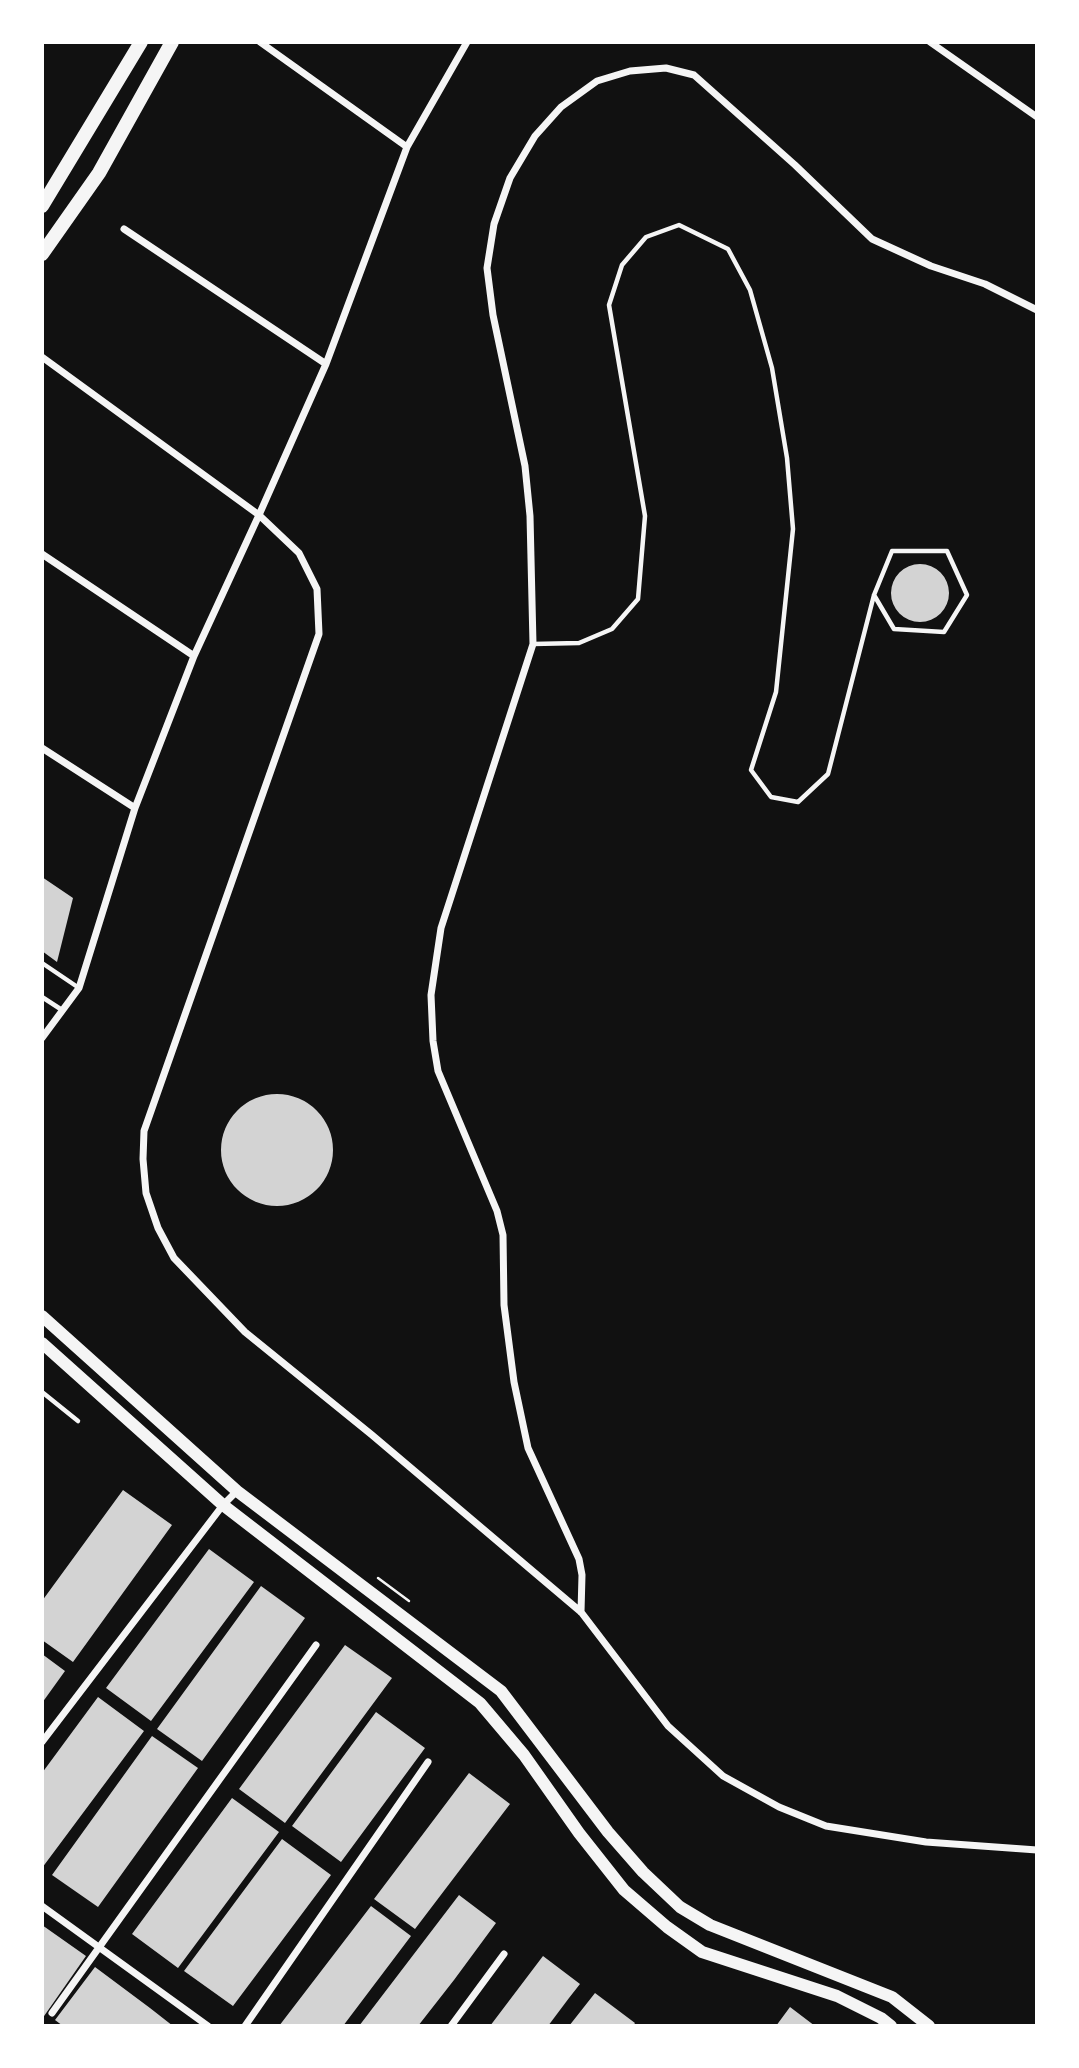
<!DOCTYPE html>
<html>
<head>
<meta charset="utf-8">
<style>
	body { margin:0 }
	#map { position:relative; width:1079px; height:2068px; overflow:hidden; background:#111; font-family:Jost,sans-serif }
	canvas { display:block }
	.frame { position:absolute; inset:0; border:44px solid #fff; pointer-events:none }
</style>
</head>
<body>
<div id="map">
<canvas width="1079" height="2068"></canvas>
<div class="frame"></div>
</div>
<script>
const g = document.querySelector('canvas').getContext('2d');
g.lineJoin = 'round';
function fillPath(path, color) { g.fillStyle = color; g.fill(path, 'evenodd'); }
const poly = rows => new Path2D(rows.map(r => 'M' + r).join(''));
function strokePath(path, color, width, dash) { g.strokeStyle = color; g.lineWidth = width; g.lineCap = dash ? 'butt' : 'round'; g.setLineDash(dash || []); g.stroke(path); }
const building = poly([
	'891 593a29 29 0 1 1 58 0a29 29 0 1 1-58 0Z',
	[42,877,73,898,57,962,42,951],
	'221 1150a56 56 0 1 1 112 0a56 56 0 1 1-112 0Z',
	[123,1490,172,1525,73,1662,42,1640,42,1601],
	[209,1549,254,1582,151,1721,106,1688],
	[261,1586,305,1618,202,1761,157,1729],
	[345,1645,392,1678,285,1823,239,1789],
	[42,1654,65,1671,42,1703],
	[98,1697,144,1731,42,1868,42,1773],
	[376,1712,425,1748,341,1862,292,1826],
	[152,1736,198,1768,98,1907,52,1875],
	[469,1773,510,1804,415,1929,374,1899],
	[232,1798,279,1832,178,1968,132,1934],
	[282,1839,331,1875,233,2006,184,1971],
	[459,1895,496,1923,454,1980,418,2026,359,2026],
	[371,1906,411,1936,343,2026,279,2026],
	[42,1925,86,1956,42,2019],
	[543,1956,580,1984,569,1998,548,2026,490,2026],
	[95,1967,150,2008,173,2026,63,2026,55,2020],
	[595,1993,635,2023,633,2026,569,2026],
	[790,2007,815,2026,776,2026]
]);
const path = poly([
	[378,1578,409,1601]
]);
const service = poly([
	[533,644,579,643,612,629,638,599,645,516,609,305,622,265,646,237,679,225,728,249,750,290,772,368,787,458,793,529,776,692,751,770,771,797,798,802,828,774,874,595,892,551,947,551,967,595,944,632,894,629,874,595],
	[42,963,79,988],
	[42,997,62,1010],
	[42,1392,78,1421]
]);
const minor = poly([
	[260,42,407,147],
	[930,42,1037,117],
	[124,229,326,364],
	[42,357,259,515,299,553,317,589,319,634,144,1131,143,1159,146,1193,158,1228,174,1258,245,1332,372,1435,581,1612,668,1726,723,1776,779,1807,826,1826,926,1842,1037,1850],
	[42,554,194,656],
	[42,748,135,808],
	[42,1038,79,988,135,808,194,656,259,515,326,364,407,147,467,42],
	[581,1612,582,1575,579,1559,528,1448,514,1382,504,1305,503,1235,497,1211,438,1071,433,1041,431,995,441,928,533,644,530,516,525,466,493,315,487,268,494,224,510,178,535,136,561,107,597,81,630,71,666,68,694,75,795,165,872,239,931,266,985,284,1037,310],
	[42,1742,223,1505,237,1491],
	[42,1906,208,2026],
	[52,2013,316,1645],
	[245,2026,428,1762],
	[451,2026,504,1954]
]);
const tertiary = poly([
	[42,1316,237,1491,501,1691,608,1832,643,1872,680,1907,710,1925,892,1997,929,2026],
	[42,1343,223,1505,480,1703,524,1755,579,1833,624,1890,667,1927,702,1952,837,1996,881,2018,891,2026]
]);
const secondary = poly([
	[42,206,141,42],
	[42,254,99,173,172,42]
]);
fillPath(building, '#d3d3d3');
strokePath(path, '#f5f5f5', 2.5);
strokePath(service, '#f5f5f5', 4.5);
strokePath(minor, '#f5f5f5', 7);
strokePath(tertiary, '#f5f5f5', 12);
strokePath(secondary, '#f5f5f5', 14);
</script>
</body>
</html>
